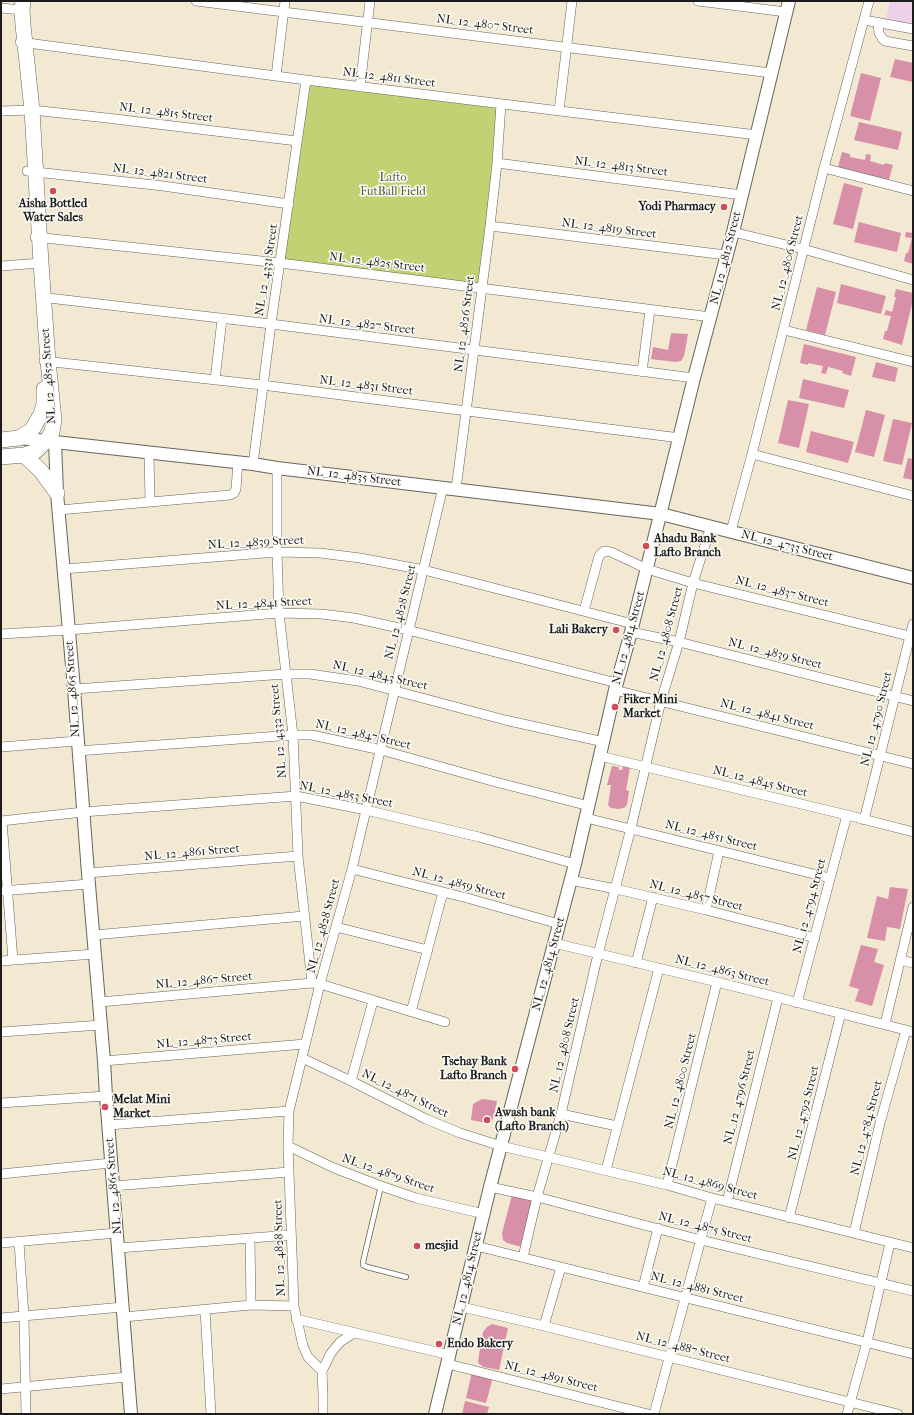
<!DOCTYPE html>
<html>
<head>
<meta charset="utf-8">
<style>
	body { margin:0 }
	#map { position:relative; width:914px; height:1415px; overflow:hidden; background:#f3e9d2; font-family:"IM FELL French Canon",serif }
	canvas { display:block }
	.frame { position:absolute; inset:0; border:2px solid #1c1c1c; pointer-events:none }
</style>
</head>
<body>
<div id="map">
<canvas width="914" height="1415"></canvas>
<div class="frame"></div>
</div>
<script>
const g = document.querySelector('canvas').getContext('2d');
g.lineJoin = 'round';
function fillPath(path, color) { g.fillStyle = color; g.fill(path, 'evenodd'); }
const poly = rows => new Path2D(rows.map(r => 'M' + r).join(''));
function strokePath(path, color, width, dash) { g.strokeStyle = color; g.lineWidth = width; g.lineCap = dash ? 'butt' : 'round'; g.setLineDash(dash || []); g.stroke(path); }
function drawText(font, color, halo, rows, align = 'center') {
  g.font = font + ' "IM FELL French Canon",serif'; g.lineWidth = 3; g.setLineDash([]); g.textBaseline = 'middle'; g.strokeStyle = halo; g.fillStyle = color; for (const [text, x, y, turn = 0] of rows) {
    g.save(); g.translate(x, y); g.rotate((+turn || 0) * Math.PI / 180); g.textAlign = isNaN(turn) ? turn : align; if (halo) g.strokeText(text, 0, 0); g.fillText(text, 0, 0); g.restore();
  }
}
const built = poly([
	[890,1,913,1,913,24,886,19]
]);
const green = poly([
	[308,80,500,104,482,289,280,266]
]);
const building = poly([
	[895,59,913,63,913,82,890,77],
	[861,73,881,78,870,121,850,116],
	[859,122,902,132,898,150,854,140],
	[842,152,850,154,850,157,865,160,866,154,871,155,870,161,884,165,885,163,893,165,888,183,837,171],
	[844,183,863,188,853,229,833,224],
	[859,222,901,233,897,252,854,242],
	[906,232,913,233,913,264,904,261,906,253,908,253,912,238,905,237],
	[841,284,886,296,881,314,837,303],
	[817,287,836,292,825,335,806,330],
	[896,289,913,293,913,300,902,345,883,339,885,331,887,331,891,316,884,315,886,310,892,312,896,297,894,297],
	[671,333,688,334,684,356,681,361,675,362,651,359,653,347,668,350],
	[804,344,856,357,851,376,842,373,843,371,828,367,826,374,821,373,823,366,808,363,808,365,800,363],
	[876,362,898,368,895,382,872,377],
	[803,379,849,390,844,408,799,398],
	[788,400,809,404,799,448,778,443],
	[866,410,885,415,874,457,855,452],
	[893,419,912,423,902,465,883,461],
	[811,431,854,442,848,463,806,452],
	[908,458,913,459,913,480,903,478],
	[612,766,619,767,619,770,622,770,623,766,630,768,626,790,629,791,627,805,624,808,618,809,611,808,608,805,611,785,607,785],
	[890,887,908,889,900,929,887,927,885,941,867,938,877,896,888,899],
	[861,945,878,949,874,962,884,965,872,1006,855,1001,859,989,849,986],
	[482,1099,497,1101,493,1119,486,1123,471,1120,473,1104],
	[512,1195,533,1198,522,1247,507,1243,503,1240,502,1233],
	[492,1324,508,1328,499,1370,484,1367,479,1364,478,1361,483,1332,487,1327],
	[472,1372,493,1377,486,1403,466,1398],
	[465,1401,489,1407,487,1414,462,1414]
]);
const service = poly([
	[381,1186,363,1262,363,1265,367,1267,406,1277]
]);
const minor = poly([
	[196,1,771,73],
	[698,1,786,12],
	[1,8,22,10],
	[864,20,913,29],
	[878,22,879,33,882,38,885,41,913,46],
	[20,42,306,80,757,135],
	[276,76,285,1],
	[360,87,370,1],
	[1,111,32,110,107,118,297,141],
	[559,111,572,1],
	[497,163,742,195],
	[824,168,913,191],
	[27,171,163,186,289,204],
	[490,226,726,255],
	[733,232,803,249,913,280],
	[35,237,280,263,711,317],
	[1,266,41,263],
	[40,297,271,324,694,378],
	[784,330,913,362],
	[44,361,262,385,680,438],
	[642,372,650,310],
	[215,380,222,319],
	[149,453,150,502],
	[752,454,913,496],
	[253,464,271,324,306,80],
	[277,468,277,552,279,613,293,735,298,856,312,983,320,984,445,1022],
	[456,489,490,226,497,163,501,104],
	[59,510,230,495,234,493,236,489,238,462],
	[731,531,752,454,824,168,869,1],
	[64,569,277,552,320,553,360,558,424,570,633,624],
	[584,611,599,556,604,551,611,552,647,569,693,583,913,637],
	[631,632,679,642,913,701],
	[1,634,69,630,279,613,321,614,354,618,408,630,617,683],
	[74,689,286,674,310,674,358,681,505,720,604,742],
	[615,690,913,764],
	[1,747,77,741],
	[78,751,293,735,312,735,381,750,492,781,589,806],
	[600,756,847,815,913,832],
	[586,818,830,878],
	[864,820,913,624],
	[1,821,83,812,296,796,366,810,479,837,575,864],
	[2,821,13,960],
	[352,869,467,898,559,924],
	[88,873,298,856],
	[570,880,616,889,706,910,815,938],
	[1,891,89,884],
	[706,910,719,851],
	[336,927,428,950],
	[94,935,304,916],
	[554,943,717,982,913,1032],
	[900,960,913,963],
	[1,961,95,954],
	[636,963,653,897],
	[100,1002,312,983],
	[797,1003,847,815],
	[411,1012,443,892],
	[885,1024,913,907],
	[1,1032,101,1025],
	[302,1058,351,1081,426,1119,460,1133,501,1146,667,1185,712,1198,913,1248],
	[104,1061,305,1044],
	[351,1081,373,1001],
	[1,1103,106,1096],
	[561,1114,617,1126],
	[109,1125,289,1111],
	[288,1146,334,1168,381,1186,416,1198,484,1214],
	[606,1170,659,968],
	[1,1174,111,1163],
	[667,1185,717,982],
	[113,1186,289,1172],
	[490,1187,537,1197,701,1240,913,1291],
	[727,1202,778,998],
	[789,1218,841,1013],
	[854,1233,880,1123,906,1030],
	[250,1239,251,1305],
	[19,1242,24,1317,26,1414],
	[1,1243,117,1233],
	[476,1246,913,1354],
	[119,1248,291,1235],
	[523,1257,537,1197,561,1114,598,954,631,828,661,701,679,642,693,583,711,526],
	[643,1287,658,1228],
	[462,1307,544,1326,898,1414],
	[205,1310,211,1414],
	[124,1317,251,1305,294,1306],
	[1,1318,123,1307],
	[296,1319,450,1355],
	[544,1326,561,1267],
	[448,1364,648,1414],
	[322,1371,308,1357,303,1346,294,1306,288,1146,289,1111,320,984,352,869,443,487],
	[1,1389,127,1377],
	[323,1414,323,1395,322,1371,331,1353,340,1342,354,1333],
	[654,1414,712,1198],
	[847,1414,867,1342,890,1243]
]);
const tertiary = poly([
	[19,438,253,464,277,468,661,514,913,578],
	[55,442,57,493,74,689,88,873,104,1061,106,1096,131,1414],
	[435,1414,490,1187,575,864,615,690,631,632,694,378,733,232,789,1]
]);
const primary = poly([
	[1,440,19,438,32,430,41,414,44,404,44,389],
	[24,455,41,471,57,493],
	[1,457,24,455,36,451,46,441,52,432,54,420,48,361,41,263,32,110,23,25,22,10,23,1]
]);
const markers = [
	[53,191,4,"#d1495b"],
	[724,207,4,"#d1495b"],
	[646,546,4,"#d1495b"],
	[616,630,4,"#d1495b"],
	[615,707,4,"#d1495b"],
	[515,1069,4,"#d1495b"],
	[105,1107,4,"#d1495b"],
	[487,1120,4,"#d1495b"],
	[417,1246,4,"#d1495b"],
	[439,1344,4,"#d1495b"]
];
const streetNames = [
	["NL_12_4807 Street",485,25,7],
	["NL_12_4811 Street",389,78,7],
	["NL_12_4815 Street",166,113,7],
	["NL_12_4813 Street",621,167,7],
	["NL_12_4821 Street",160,174,7],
	["NL_12_4819 Street",609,229,7],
	["NL_12_4812 Street",726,258,-76],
	["NL_12_4825 Street",377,263,7],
	["NL_12_4806 Street",788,263,-76],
	["NL_12_4331 Street",267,270,-81],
	["NL_12_4826 Street",465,324,-83],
	["NL_12_4827 Street",367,325,7],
	["NL_12_4852 Street",49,376,-94],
	["NL_12_4831 Street",366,386,7],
	["NL_12_4835 Street",354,477,7],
	["NL_12_4839 Street",256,543,-3],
	["NL_12_4733 Street",787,546,14],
	["NL_12_4837 Street",782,592,14],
	["NL_12_4841 Street",264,604,-3],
	["NL_12_4828 Street",401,612,-76],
	["NL_12_4808 Street",667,634,-75],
	["NL_12_4814 Street",629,638,-75],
	["NL_12_4839 Street",775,654,14],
	["NL_12_4843 Street",380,676,13],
	["NL_12_4865 Street",73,689,-94],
	["NL_12_4841 Street",767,715,14],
	["NL_12_4790 Street",877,719,-76],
	["NL_12_4332 Street",279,731,-95],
	["NL_12_4847 Street",363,735,13],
	["NL_12_4845 Street",760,782,14],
	["NL_12_4853 Street",346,795,11],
	["NL_12_4851 Street",711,836,14],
	["NL_12_4861 Street",192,853,-5],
	["NL_12_4859 Street",459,884,15],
	["NL_12_4857 Street",696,896,14],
	["NL_12_4794 Street",810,906,-75],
	["NL_12_4828 Street",324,926,-75],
	["NL_12_4814 Street",549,964,-75],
	["NL_12_4863 Street",722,971,14],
	["NL_12_4867 Street",204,981,-5],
	["NL_12_4873 Street",204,1041,-5],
	["NL_12_4808 Street",565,1045,-77],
	["NL_12_4800 Street",681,1081,-76],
	["NL_12_4871 Street",405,1094,26],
	["NL_12_4796 Street",740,1097,-76],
	["NL_12_4792 Street",804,1113,-76],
	["NL_12_4784 Street",867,1128,-76],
	["NL_12_4879 Street",388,1174,19],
	["NL_12_4869 Street",710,1184,15],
	["NL_12_4865 Street",114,1186,-95],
	["NL_12_4875 Street",705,1228,14],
	["NL_12_4828 Street",280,1248,-92],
	["NL_12_4814 Street",468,1278,-77],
	["NL_12_4881 Street",697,1288,14],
	["NL_12_4887 Street",683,1348,14],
	["NL_12_4891 Street",551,1377,14]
];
const parkNames = [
	["Lafto",393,178],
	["FutBall Field",393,192]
];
const poiNames = [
	["Aisha Bottled",53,204,"center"],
	["Water Sales",53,218,"center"],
	["Yodi Pharmacy",716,207,"right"],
	["Ahadu Bank",654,539],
	["Lafto Branch",654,553],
	["Lali Bakery",608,630,"right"],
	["Fiker Mini",623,700],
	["Market",623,714],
	["Tsehay Bank",507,1062,"right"],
	["Lafto Branch",507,1076,"right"],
	["Melat Mini",113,1100],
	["Market",113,1114],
	["Awash bank",495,1113],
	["(Lafto Branch)",495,1127],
	["mesjid",425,1246],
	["Endo Bakery",447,1344]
];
fillPath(built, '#eed0e8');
fillPath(green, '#c1d173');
fillPath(building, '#d890a9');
strokePath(service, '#67645c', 6);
strokePath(minor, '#67645c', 10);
strokePath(tertiary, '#67645c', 14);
strokePath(primary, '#67645c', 16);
strokePath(service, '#fff', 4.5);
strokePath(minor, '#fff', 9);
strokePath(tertiary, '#fff', 12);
strokePath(primary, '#fff', 15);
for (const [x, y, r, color] of markers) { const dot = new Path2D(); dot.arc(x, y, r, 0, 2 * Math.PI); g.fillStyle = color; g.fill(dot); strokePath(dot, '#fdfcf7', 1.5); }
drawText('12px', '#1c1c1c', '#fdfcf7', streetNames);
drawText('12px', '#565b3a', '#fdfcf7', parkNames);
drawText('bold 12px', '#1c1c1c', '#fdfcf7', poiNames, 'left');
</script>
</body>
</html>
